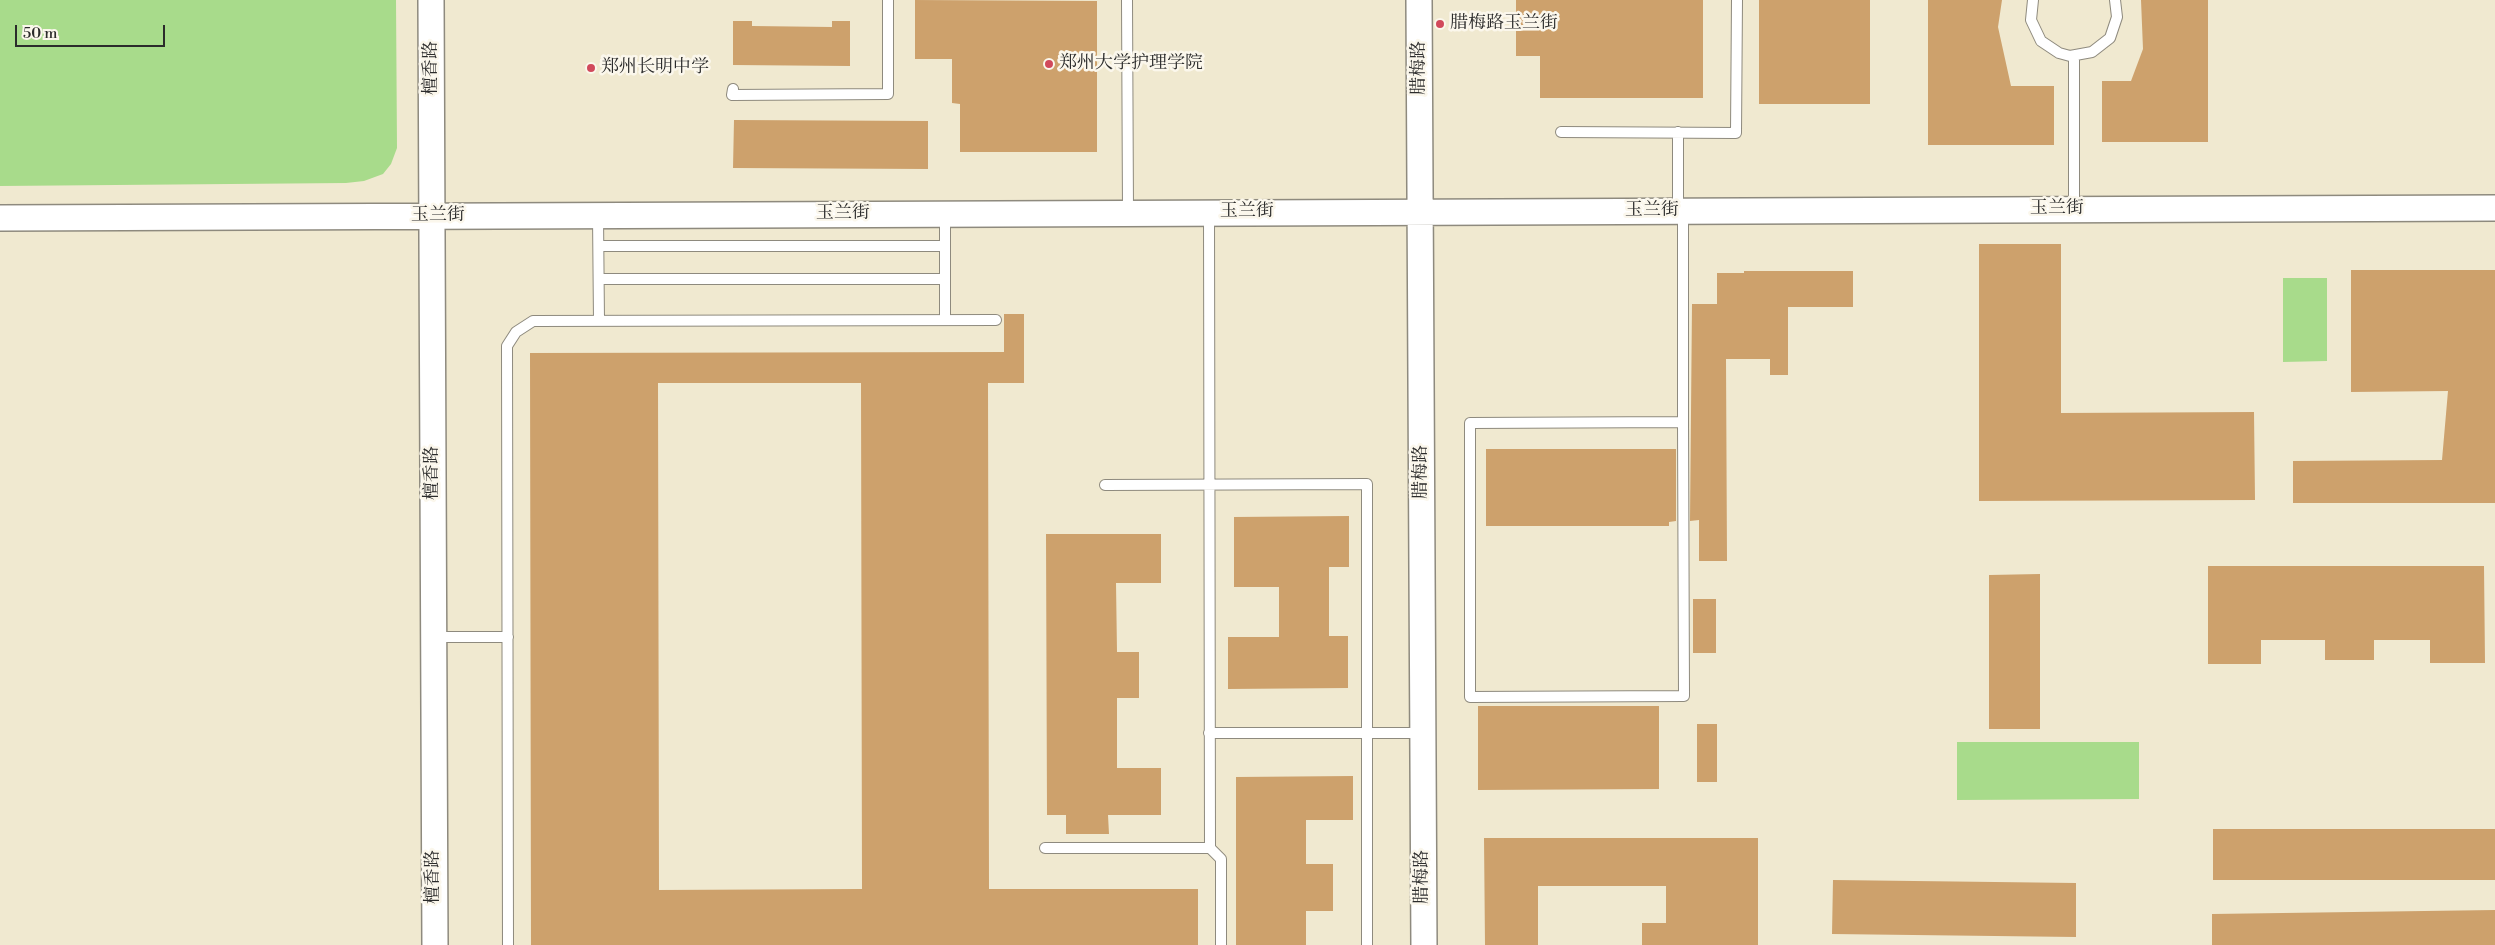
<!DOCTYPE html>
<html>
<head>
<meta charset="utf-8">
<style>
	body { margin:0 }
	#map { position:relative; width:2495px; height:945px; overflow:hidden; background:#f0e9d0; font-family:"Libre Bodoni",serif }
	canvas { display:block }
	.scale { position:absolute; left:15px; top:25px; width:150px; height:22px; box-sizing:border-box; border:2px solid #2b2b2b; border-top:0; padding-left:6px; font-size:15px; line-height:18px; white-space:nowrap; color:#2b2b2b; -webkit-text-stroke:4px #fbf7ec; paint-order:stroke }
</style>
</head>
<body>
<div id="map">
<canvas width="2495" height="945"></canvas>
<div class="scale">50 m</div>
</div>
<script>
const g = document.querySelector('canvas').getContext('2d');
g.lineJoin = 'round';
function fillPath(path, color) { g.fillStyle = color; g.fill(path, 'evenodd'); }
const poly = rows => new Path2D(rows.map(r => 'M' + r).join(''));
function strokePath(path, color, width, dash) { g.strokeStyle = color; g.lineWidth = width; g.lineCap = dash ? 'butt' : 'round'; g.setLineDash(dash || []); g.stroke(path); }
function drawText(font, color, halo, rows, align = 'center') {
  g.font = font + ' "Libre Bodoni","Noto Serif SC",serif'; g.lineWidth = 5; g.setLineDash([]); g.textBaseline = 'middle'; g.strokeStyle = halo; g.fillStyle = color; for (const [text, x, y, turn = 0] of rows) {
    g.save(); g.translate(x, y); g.rotate((+turn || 0) * Math.PI / 180); g.textAlign = isNaN(turn) ? turn : align; if (halo) g.strokeText(text, 0, 0); g.fillText(text, 0, 0); g.restore();
  }
}
const green = poly([
	[0,0,396,0,397,148,391,164,383,174,364,181,346,183,0,186],
	[2283,278,2327,278,2327,361,2283,362],
	[1957,742,2139,742,2139,799,1957,800]
]);
const building = poly([
	[915,0,1097,1,1097,152,960,152,960,104,952,103,952,59,915,59],
	[1516,0,1703,0,1703,98,1540,98,1540,56,1516,56],
	[1759,0,1870,0,1870,104,1759,104],
	[1928,0,2002,0,1998,27,2011,86,2054,86,2054,145,1928,145],
	[2141,0,2208,0,2208,142,2102,142,2102,81,2131,81,2143,49],
	[733,21,752,21,752,26,832,27,832,21,850,21,850,66,733,65],
	[734,120,928,121,928,169,733,168],
	[1979,244,2061,244,2061,413,2254,412,2255,500,1979,501],
	[2351,270,2495,270,2495,503,2293,503,2293,461,2442,460,2448,391,2351,392],
	[1744,271,1853,271,1853,307,1788,307,1788,375,1770,375,1770,359,1726,359,1727,561,1699,561,1699,520,1690,521,1692,304,1717,304,1717,273,1744,273],
	[1004,314,1024,314,1024,383,988,383,989,889,1198,889,1198,945,531,945,530,353,1004,352],
	[658,383,861,383,862,889,659,890],
	[1486,449,1676,449,1676,521,1669,522,1669,526,1486,526],
	[1349,516,1349,567,1329,567,1329,636,1348,636,1348,688,1228,689,1228,637,1279,637,1279,587,1234,587,1234,517],
	[1046,534,1161,534,1161,583,1116,583,1117,652,1139,652,1139,698,1117,698,1117,768,1161,768,1161,815,1108,815,1109,834,1066,834,1066,815,1047,815],
	[2208,566,2484,566,2485,663,2430,663,2430,640,2374,640,2374,660,2325,660,2325,640,2261,640,2261,664,2208,664],
	[2040,574,2040,729,1989,729,1989,575],
	[1693,599,1716,599,1716,653,1693,653],
	[1478,706,1659,706,1659,789,1478,790],
	[1697,724,1717,724,1717,782,1697,782],
	[1353,776,1353,820,1306,820,1306,864,1333,864,1333,911,1306,911,1306,945,1236,945,1236,777],
	[2213,829,2495,829,2495,880,2213,880],
	[1484,838,1758,838,1758,945,1642,945,1642,923,1666,923,1666,886,1538,886,1538,945,1485,945],
	[1833,880,2076,883,2076,937,1832,934],
	[2495,910,2495,945,2212,945,2212,914]
]);
const service = poly([
	[1127,0,1128,212],
	[2033,0,2031,20,2041,41,2059,53,2070,56,2092,52,2110,38,2117,17,2115,0],
	[2074,56,2074,209],
	[733,89,732,95,888,94,888,0],
	[1561,132,1736,133,1737,0],
	[1678,210,1678,132],
	[1683,210,1683,422,1684,696,1470,697,1470,423,1683,422],
	[945,214,945,320],
	[598,216,599,321],
	[599,246,945,246],
	[599,279,945,279],
	[1105,485,1367,484,1367,945],
	[434,637,508,637],
	[1209,733,1423,733],
	[1045,848,1210,848,1209,213],
	[1210,848,1221,859,1221,945],
	[508,945,507,346,516,332,533,321,996,320]
]);
const tertiary = poly([
	[431,0,435,945],
	[1419,0,1424,945],
	[0,218,2495,208]
]);
const markers = [
	[1440,24,5,"#d1495b"],
	[1049,64,5,"#d1495b"],
	[591,68,5,"#d1495b"]
];
const poiNames = [
	["腊梅路玉兰街",1450,24],
	["郑州大学护理学院",1059,64],
	["郑州长明中学",601,68]
];
const streetNames = [
	["檀香路",432,68,-90],
	["腊梅路",1420,68,-90],
	["玉兰街",2057,209],
	["玉兰街",1652,211],
	["玉兰街",1247,212],
	["玉兰街",843,214],
	["玉兰街",438,216],
	["腊梅路",1422,472,-90],
	["檀香路",433,473,-90],
	["檀香路",434,877,-90],
	["腊梅路",1423,877,-90]
];
fillPath(green, '#a8db8b');
fillPath(building, '#cda16c');
strokePath(service, '#8e8a7e', 12);
strokePath(tertiary, '#8e8a7e', 28);
strokePath(service, '#fff', 10);
strokePath(tertiary, '#fff', 25);
for (const [x, y, r, color] of markers) { const dot = new Path2D(); dot.arc(x, y, r, 0, 2 * Math.PI); g.fillStyle = color; g.fill(dot); strokePath(dot, '#fbf7ec', 2); }
drawText('18px', '#2b2b2b', '#fbf7ec', poiNames, 'left');
drawText('18px', '#2b2b2b', '#fbf7ec', streetNames);
</script>
</body>
</html>
